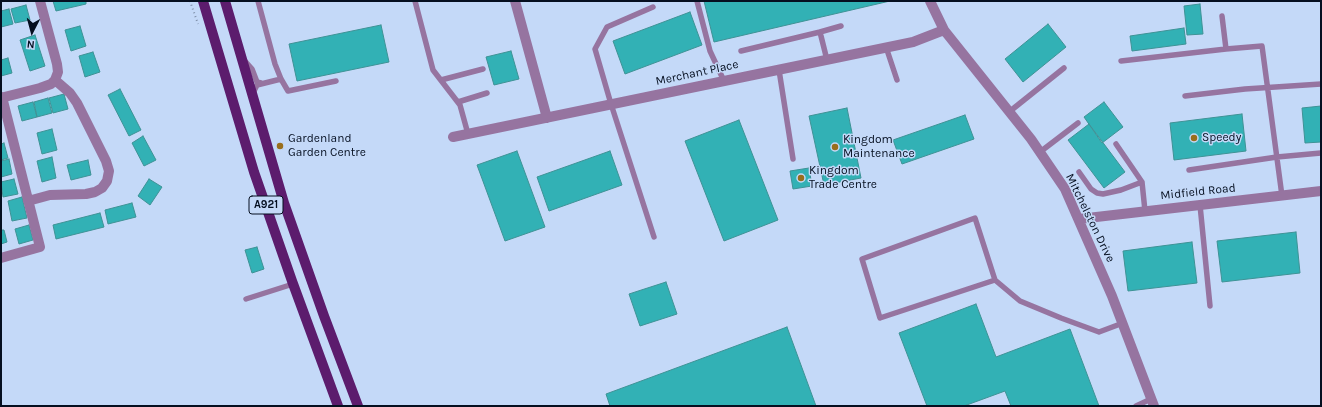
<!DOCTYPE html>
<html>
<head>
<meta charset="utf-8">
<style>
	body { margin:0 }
	#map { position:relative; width:1322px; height:407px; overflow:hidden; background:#c4d9f8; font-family:Karla,sans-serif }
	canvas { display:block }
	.frame { position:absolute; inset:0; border:2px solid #050f20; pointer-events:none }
	.north { position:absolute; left:12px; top:12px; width:40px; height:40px; -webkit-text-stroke:3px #c4d9f8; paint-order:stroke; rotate:186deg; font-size:11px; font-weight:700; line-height:16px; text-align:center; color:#050f20 }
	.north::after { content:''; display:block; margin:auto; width:14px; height:18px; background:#050f20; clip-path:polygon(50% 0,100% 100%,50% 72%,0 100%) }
</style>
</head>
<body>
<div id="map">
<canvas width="1322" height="407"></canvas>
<div class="frame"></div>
<div class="north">N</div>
</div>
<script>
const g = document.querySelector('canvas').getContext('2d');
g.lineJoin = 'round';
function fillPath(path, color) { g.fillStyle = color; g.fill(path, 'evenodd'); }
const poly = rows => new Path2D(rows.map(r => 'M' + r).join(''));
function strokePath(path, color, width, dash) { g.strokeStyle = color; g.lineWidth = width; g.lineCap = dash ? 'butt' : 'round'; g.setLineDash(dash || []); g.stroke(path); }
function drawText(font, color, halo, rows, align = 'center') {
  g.font = font + ' Karla,sans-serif'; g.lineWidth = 3; g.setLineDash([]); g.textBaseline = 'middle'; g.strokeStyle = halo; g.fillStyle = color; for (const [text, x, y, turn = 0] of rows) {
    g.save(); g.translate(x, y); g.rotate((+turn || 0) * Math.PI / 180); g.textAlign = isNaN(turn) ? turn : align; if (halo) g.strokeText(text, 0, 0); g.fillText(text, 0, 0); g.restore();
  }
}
const building = poly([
	[53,1,86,1,86,4,56,11,53,1],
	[704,1,890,1,714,42,704,1],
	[1200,4,1203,34,1187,35,1184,6,1200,4],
	[26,5,30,20,15,23,11,9,26,5],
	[9,9,13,24,1,27,1,11,9,9],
	[690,12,702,45,625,74,613,41,690,12],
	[1048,24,1066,47,1023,82,1005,59,1048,24],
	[381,25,389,62,297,81,289,44,381,25],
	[80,26,86,46,71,51,65,30,80,26],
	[1184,28,1186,44,1132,51,1130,36,1184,28],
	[35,35,45,66,30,71,20,40,35,35],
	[511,51,519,79,494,85,486,57,511,51],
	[93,52,100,72,85,77,79,56,93,52],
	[8,58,12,73,1,76,1,60,8,58],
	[120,89,141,130,129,136,108,95,120,89],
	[64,94,68,109,53,113,49,98,64,94],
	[48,98,52,113,37,117,34,102,48,98],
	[33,102,37,117,22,121,18,106,33,102],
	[1104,102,1123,127,1102,143,1084,117,1104,102],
	[1321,106,1321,142,1305,143,1302,108,1321,106],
	[847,108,861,178,824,185,809,116,847,108],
	[1242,114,1246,151,1174,160,1170,123,1242,114],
	[965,115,974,139,902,164,893,140,965,115],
	[739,120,778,220,724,241,685,141,739,120],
	[1089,124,1125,172,1104,188,1068,140,1089,124],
	[52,129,57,150,42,154,37,133,52,129],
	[143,136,156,160,144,166,132,143,143,136],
	[4,143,8,158,1,160,1,144,4,143],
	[517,151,545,227,505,241,477,165,517,151],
	[610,151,622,185,549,211,537,177,610,151],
	[52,157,56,178,42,182,37,161,52,157],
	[9,159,12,174,1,177,1,161,9,159],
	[88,160,91,175,71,180,67,165,88,160],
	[809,168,812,186,793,189,790,171,809,168],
	[14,179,18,194,3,197,1,182,14,179],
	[149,179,162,187,150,205,138,196,149,179],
	[22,197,27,218,12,221,8,201,22,197],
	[132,203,136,217,108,224,105,210,132,203],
	[100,213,104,227,56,239,53,225,100,213],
	[29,225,33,240,19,244,15,229,29,225],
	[1,230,4,230,7,242,1,244,1,230],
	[1296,232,1300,273,1222,282,1217,241,1296,232],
	[1192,242,1197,283,1128,291,1123,251,1192,242],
	[257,247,264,269,252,273,245,250,257,247],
	[666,282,677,314,640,326,629,294,666,282],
	[976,304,996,357,1070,329,1099,406,1011,406,1005,391,964,406,927,406,899,333,976,304],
	[787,327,816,406,610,406,606,394,787,327]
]);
const path = poly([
	[190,1,198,24]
]);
const service = poly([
	[258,1,275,64,281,79,288,91,336,81],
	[415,1,433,70,460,105,468,134],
	[697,1,710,51,724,81],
	[653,7,607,27,595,49,611,104,654,237],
	[1222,16,1226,49,1262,46,1282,196],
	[886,47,897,80],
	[741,51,820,32],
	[244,60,252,69,257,82,261,83],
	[827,60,820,32,841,26],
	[1121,61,1226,49],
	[779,70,793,159],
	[441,80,483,69],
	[253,93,257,85,281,79],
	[1185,96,1245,89,1321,84],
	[458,102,487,93],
	[1009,112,1064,68],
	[1116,144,1142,182,1145,211],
	[1040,152,1078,123],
	[1189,170,1277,157,1321,153],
	[1079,172,1091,189,1097,193,1103,194,1121,190,1142,182],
	[1200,205,1210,306],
	[995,280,975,218,862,259,880,318,995,280,1020,301,1061,318,1099,332,1123,323],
	[246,299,293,284],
	[1136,406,1151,399]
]);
const minor = poly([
	[515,1,547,118],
	[930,1,944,30,1031,139,1065,189,1112,296,1154,406],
	[1,98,40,88,51,84,55,80,58,72,57,64,40,1],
	[453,137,913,42,944,30],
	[28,201,50,195,86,194,95,192,102,188,107,181,109,171,106,161,77,103,70,93,55,80],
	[1079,219,1321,191],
	[1,258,40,247,2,97]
]);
const primary = poly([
	[203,1,254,172,292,281,338,406],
	[225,1,284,203,324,316,358,406]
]);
const markers = [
	[1194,138,4,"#996e1c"],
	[280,146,4,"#996e1c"],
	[835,147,4,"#996e1c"],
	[801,178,4,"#996e1c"]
];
const shields = [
	[266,205,34]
];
const shieldNames = [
	["A921",266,205]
];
const streetNames = [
	["Merchant Place",697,73,-12],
	["Midfield Road",1198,192,-6],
	["Mitchelston Drive",1090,218,64]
];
const poiNames = [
	["Speedy",1202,138],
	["Gardenland",288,139],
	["Garden Centre",288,153],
	["Kingdom",843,140],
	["Maintenance",843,154],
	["Kingdom",809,171],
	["Trade Centre",809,185]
];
fillPath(building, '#32b1b5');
strokePath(building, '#3e9295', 1);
strokePath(path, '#8091ab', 2, [1, 3]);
strokePath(service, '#9674a0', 5.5);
strokePath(minor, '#9674a0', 10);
strokePath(primary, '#5c1c6d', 10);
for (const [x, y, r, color] of markers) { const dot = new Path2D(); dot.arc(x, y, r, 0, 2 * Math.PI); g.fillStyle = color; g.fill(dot); strokePath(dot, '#c4d9f8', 1.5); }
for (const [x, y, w] of shields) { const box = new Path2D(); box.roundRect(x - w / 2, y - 9, w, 18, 3); g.fillStyle = '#c4d9f8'; g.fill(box); strokePath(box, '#050f20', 1); }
drawText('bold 11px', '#050f20', null, shieldNames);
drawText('12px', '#050f20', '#c4d9f8', streetNames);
drawText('12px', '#050f20', '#c4d9f8', poiNames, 'left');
</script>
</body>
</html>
